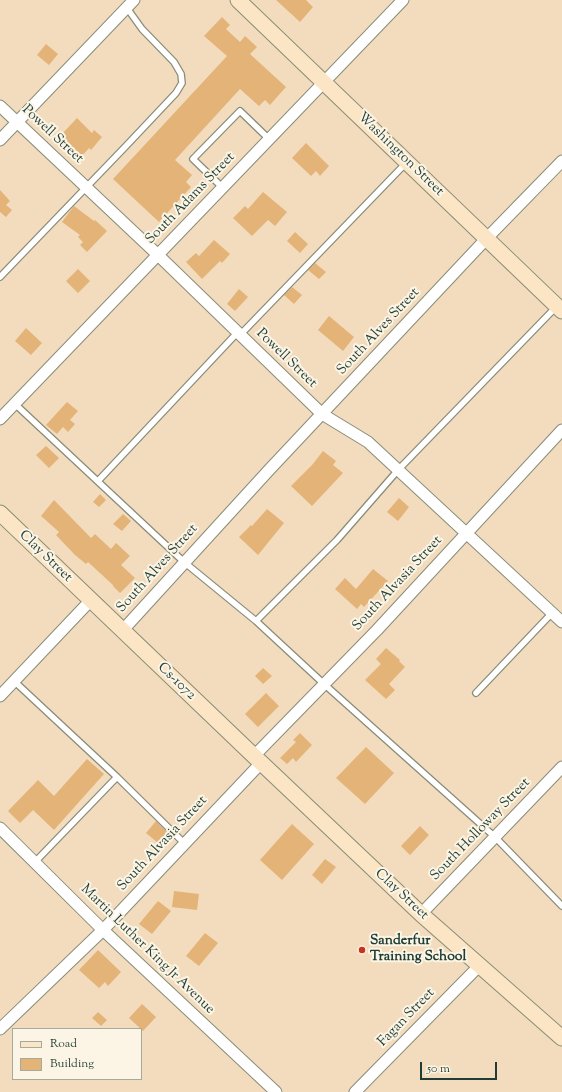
<!DOCTYPE html>
<html>
<head>
<meta charset="utf-8">
<style>
	body { margin:0 }
	#map { position:relative; width:562px; height:1092px; overflow:hidden; background:#f2dcbd; font-family:"Sorts Mill Goudy",serif }
	canvas { display:block }
	.legend { position:absolute; left:12px; top:1028px; width:130px; height:52px; box-sizing:border-box; background:#fcf5e5; border:1px solid #a4ab9e; margin:0; padding:5px 7px; list-style:none; font-size:12px; color:#1f3d34 }
	.legend li { display:flex; align-items:center; gap:8px; height:20px }
	.legend b { width:20px; border:1px solid #a4ab9e }
	.scale { position:absolute; left:420px; top:1062px; width:77px; height:18px; box-sizing:border-box; border:2px solid #1f3d34; border-top:0; padding-left:5px; font-size:12px; line-height:14px; white-space:nowrap; color:#1f3d34; -webkit-text-stroke:3px #fcf5e5; paint-order:stroke }
</style>
</head>
<body>
<div id="map">
<canvas width="562" height="1092"></canvas>
<ul class="legend">
<li><b style="height:5px;background:#fce5c4"></b>Road</li>
<li><b style="height:11px;background:#e4b378"></b>Building</li>
</ul>
<div class="scale">50 m</div>
</div>
<script>
const g = document.querySelector('canvas').getContext('2d');
g.lineJoin = 'round';
function fillPath(path, color) { g.fillStyle = color; g.fill(path, 'evenodd'); }
const poly = rows => new Path2D(rows.map(r => 'M' + r).join(''));
function strokePath(path, color, width, dash) { g.strokeStyle = color; g.lineWidth = width; g.lineCap = dash ? 'butt' : 'round'; g.setLineDash(dash || []); g.stroke(path); }
function drawText(font, color, halo, rows, align = 'center') {
  g.font = font + ' "Sorts Mill Goudy",serif'; g.lineWidth = 4; g.setLineDash([]); g.textBaseline = 'middle'; g.strokeStyle = halo; g.fillStyle = color; for (const [text, x, y, turn = 0] of rows) {
    g.save(); g.translate(x, y); g.rotate((+turn || 0) * Math.PI / 180); g.textAlign = isNaN(turn) ? turn : align; if (halo) g.strokeText(text, 0, 0); g.fillText(text, 0, 0); g.restore();
  }
}
const building = poly([
	[276,0,306,0,313,7,300,22],
	[222,17,230,25,226,29,240,42,245,36,257,47,250,54,286,87,270,105,265,100,259,106,240,89,175,160,192,175,186,182,191,187,159,222,113,179,227,56,204,36],
	[46,44,58,54,49,65,37,55],
	[77,118,92,133,94,130,102,137,91,150,89,148,82,156,61,135],
	[306,143,329,166,320,176,316,171,311,176,292,158],
	[0,190,10,201,6,205,12,210,6,217,0,212],
	[263,192,287,212,275,226,268,220,252,236,233,218,245,206,248,209],
	[74,206,94,221,95,220,107,231,87,252,80,245,83,242,78,237,80,235,62,222],
	[295,232,308,244,300,253,287,241],
	[214,240,230,254,222,263,220,261,202,279,186,262,196,253,199,256],
	[315,263,326,272,319,279,308,270],
	[78,269,90,281,78,293,66,281],
	[292,287,302,295,294,304,284,295],
	[239,289,248,297,235,311,227,304],
	[329,316,354,337,343,351,318,330],
	[26,328,42,343,31,355,15,341],
	[67,402,78,411,70,420,75,424,68,432,63,427,57,434,46,425],
	[46,446,59,458,49,468,36,455],
	[323,451,336,461,333,465,343,473,312,506,291,486,312,465],
	[100,494,106,500,99,507,93,502],
	[399,498,409,507,398,521,387,512],
	[54,500,91,538,95,534,111,549,116,543,130,556,121,565,135,578,120,593,113,586,113,585,88,562,86,564,75,555,56,535,59,532,41,516],
	[267,509,284,523,258,555,239,537,251,525,252,526],
	[123,514,131,521,122,531,113,524],
	[373,569,388,581,364,607,361,604,357,609,335,589,345,578,356,589],
	[386,648,400,660,399,661,405,667,389,684,395,690,386,699,365,680,381,664,376,659],
	[263,668,272,676,263,684,255,676],
	[266,693,279,706,258,727,245,714],
	[300,733,312,745,296,762,293,758,287,764,280,758,296,742,293,740],
	[366,747,394,773,365,804,336,778],
	[87,759,104,774,54,830,33,810,20,823,8,811,38,780,54,796],
	[156,821,167,832,158,843,146,833],
	[292,824,314,844,282,880,260,860],
	[420,826,429,835,410,855,401,846],
	[325,859,336,867,322,884,312,875],
	[174,891,199,894,197,910,172,907],
	[158,901,171,911,152,934,139,924],
	[205,933,218,943,199,966,186,956],
	[98,950,121,972,108,986,105,982,99,988,79,970],
	[142,1004,156,1017,143,1031,129,1018],
	[98,1012,107,1020,101,1026,92,1018]
]);
const lane = poly([
	[223,188,193,159,240,111,269,139],
	[0,277,126,146,176,93,182,83,181,74,174,62,142,29,127,8],
	[240,335,406,163],
	[15,404,184,562,256,621,324,684,495,837,562,906],
	[98,481,237,333],
	[256,621,337,540,399,469,557,306],
	[14,681,117,777,184,843],
	[476,693,552,613],
	[35,862,117,777]
]);
const street = poly([
	[0,106,158,255,322,414,368,442,562,622],
	[0,140,134,0],
	[0,419,403,0],
	[122,631,269,470,487,238,562,161],
	[0,696,90,601],
	[254,756,377,630,562,430],
	[0,828,103,930,276,1092],
	[421,914,562,767],
	[0,1029,103,930,261,763],
	[355,1092,480,965]
]);
const secondary = poly([
	[238,0,562,311],
	[0,513,254,756,421,914,562,1038]
]);
const markers = [
	[362,950,4,"#c8321e"]
];
const streetNames = [
	["Powell Street",52,135,43],
	["Washington Street",400,155,44],
	["South Adams Street",191,199,-46],
	["South Alves Street",379,332,-47],
	["Powell Street",286,359,44],
	["Clay Street",45,557,44],
	["South Alves Street",158,569,-48],
	["South Alvasia Street",398,584,-47],
	["Cs-1072",176,682,44],
	["South Holloway Street",481,830,-46],
	["South Alvasia Street",163,844,-47],
	["Clay Street",401,895,43],
	["Martin Luther King Jr Avenue",147,950,44],
	["Fagan Street",407,1018,-46]
];
const poiNames = [
	["Sanderfur",370,942],
	["Training School",370,958]
];
fillPath(building, '#e4b378');
strokePath(lane, '#888c78', 8);
strokePath(street, '#888c78', 13);
strokePath(secondary, '#888c78', 17);
strokePath(lane, '#fff', 5.5);
strokePath(street, '#fff', 11);
strokePath(secondary, '#fce5c4', 15);
for (const [x, y, r, color] of markers) { const dot = new Path2D(); dot.arc(x, y, r, 0, 2 * Math.PI); g.fillStyle = color; g.fill(dot); strokePath(dot, '#fcf5e5', 1.5); }
drawText('14px', '#1f3d34', '#fcf5e5', streetNames);
drawText('bold 14px', '#1f3d34', '#fcf5e5', poiNames, 'left');
</script>
</body>
</html>
